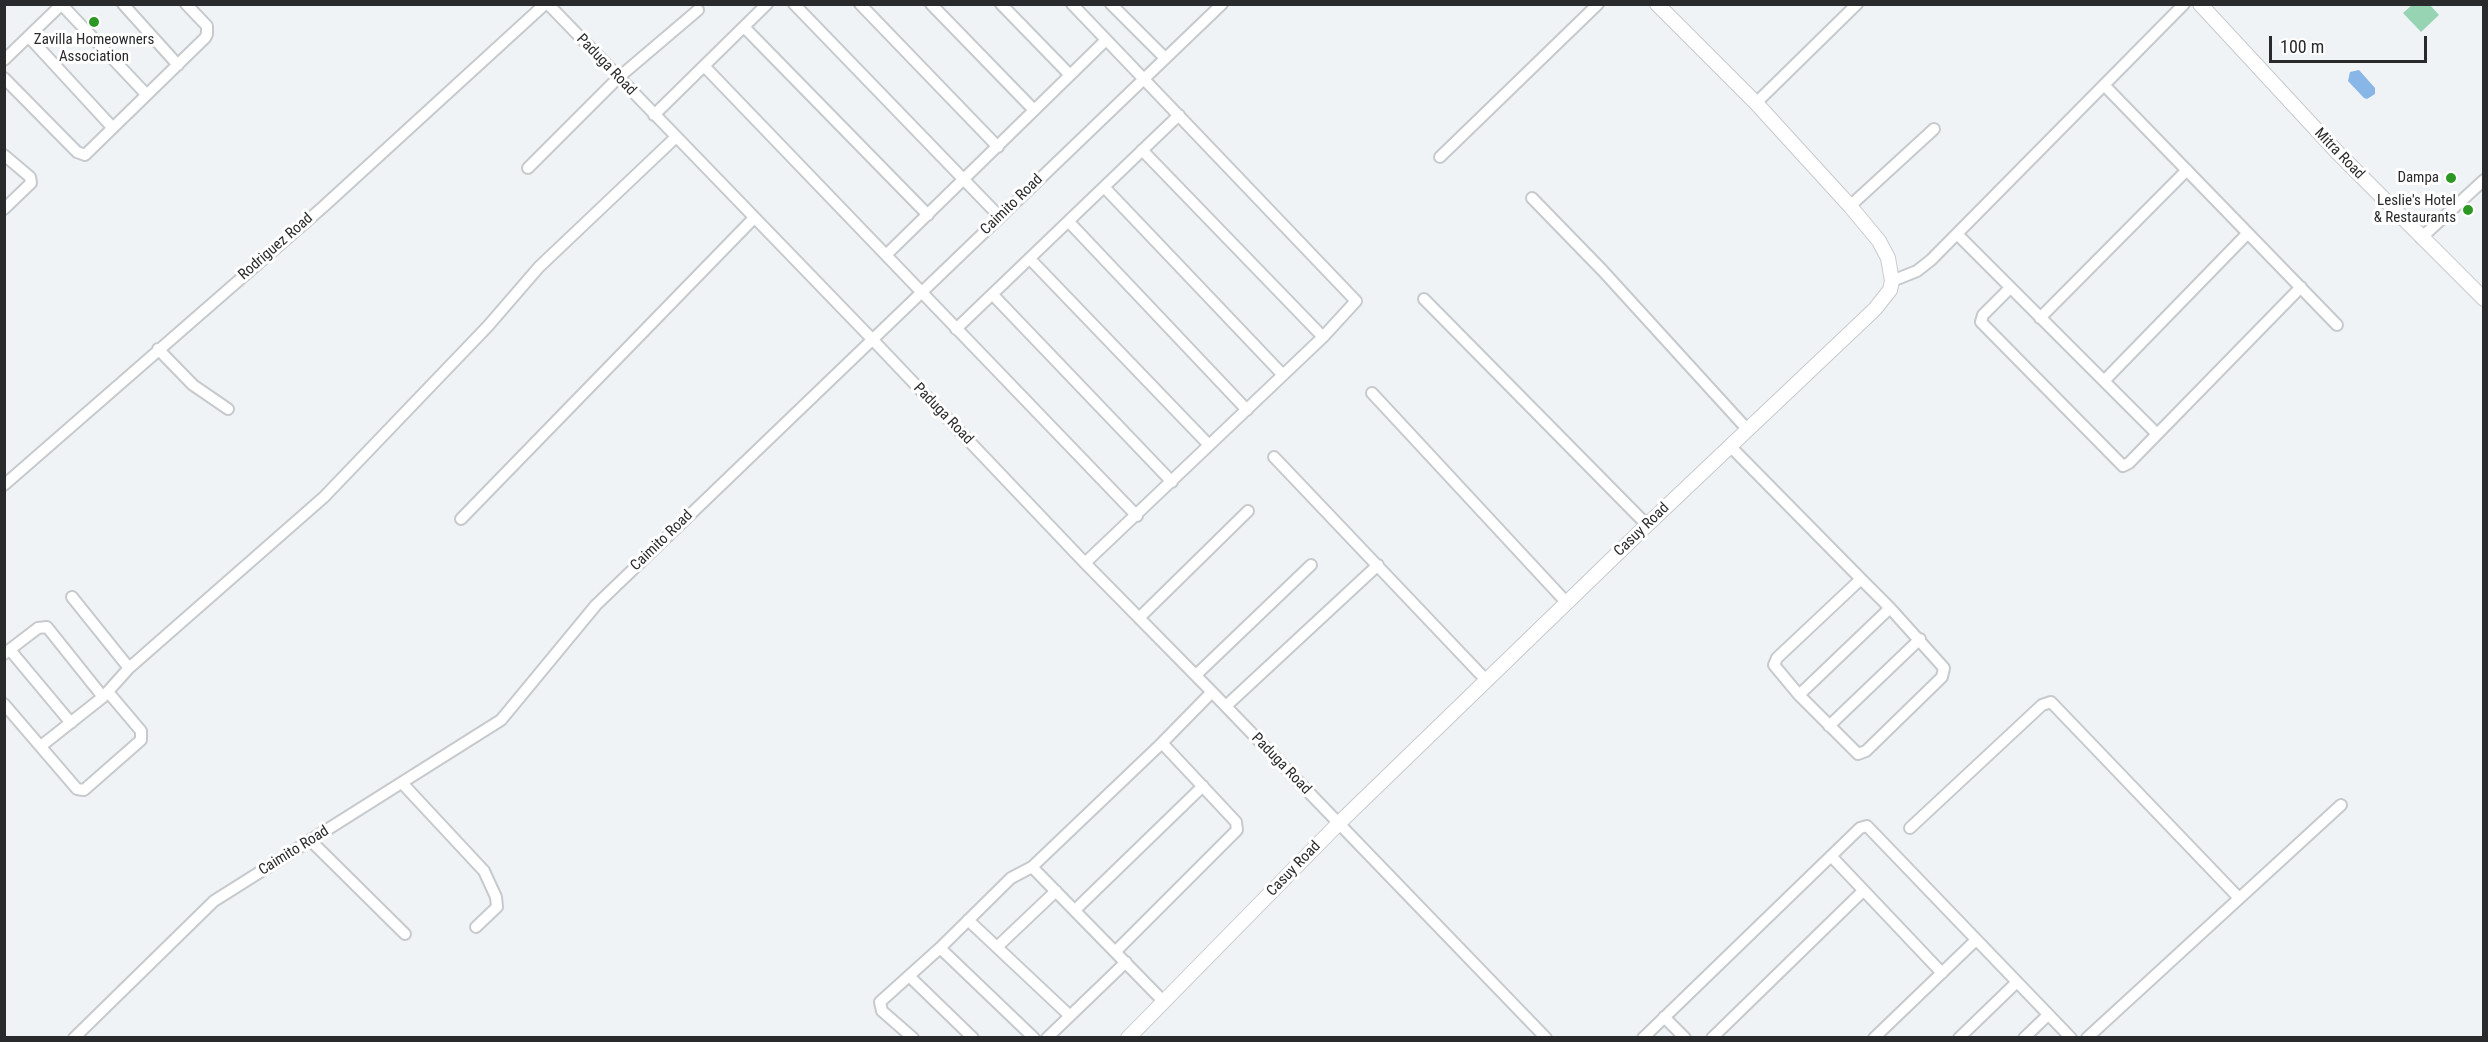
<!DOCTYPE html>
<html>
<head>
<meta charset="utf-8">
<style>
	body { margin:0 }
	#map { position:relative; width:2488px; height:1042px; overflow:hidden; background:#f0f3f6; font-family:"Roboto Condensed",sans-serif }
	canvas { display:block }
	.frame { position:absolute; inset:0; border:6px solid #292a2b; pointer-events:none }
	.scale { position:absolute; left:2269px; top:36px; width:158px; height:27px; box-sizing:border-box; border:3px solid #292a2b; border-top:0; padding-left:8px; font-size:18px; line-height:21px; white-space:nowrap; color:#292a2b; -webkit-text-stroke:4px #fff; paint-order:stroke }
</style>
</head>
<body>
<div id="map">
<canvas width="2488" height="1042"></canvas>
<div class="frame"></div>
<div class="scale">100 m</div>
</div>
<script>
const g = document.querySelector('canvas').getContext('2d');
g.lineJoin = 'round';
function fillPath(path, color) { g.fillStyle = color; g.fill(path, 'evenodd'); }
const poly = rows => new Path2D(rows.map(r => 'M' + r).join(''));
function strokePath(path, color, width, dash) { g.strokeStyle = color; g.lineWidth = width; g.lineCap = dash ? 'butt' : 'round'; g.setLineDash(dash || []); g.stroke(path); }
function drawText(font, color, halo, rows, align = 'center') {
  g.font = font + ' "Roboto Condensed",sans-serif'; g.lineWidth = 6; g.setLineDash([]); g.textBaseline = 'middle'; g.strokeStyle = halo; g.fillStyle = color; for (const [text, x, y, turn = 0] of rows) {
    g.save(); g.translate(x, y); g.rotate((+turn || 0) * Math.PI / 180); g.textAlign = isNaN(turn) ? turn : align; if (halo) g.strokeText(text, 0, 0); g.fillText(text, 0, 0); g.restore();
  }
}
const green = poly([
	[2430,5,2439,15,2421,32,2403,13,2412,5]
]);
const water = poly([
	[2359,70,2375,88,2375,94,2367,99,2364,98,2348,81,2350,72]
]);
const minor = poly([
	[123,4,178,65],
	[548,4,872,339,1085,563,1212,692,1546,1038],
	[794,4,1000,217],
	[860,4,998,147],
	[931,4,1034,110],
	[1001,4,1070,75],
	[1072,4,1356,301,1323,337,1085,563],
	[1111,4,1165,58],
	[62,5,146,94],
	[744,27,928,215],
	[29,37,112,127],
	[4,60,62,4],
	[705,67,1137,516],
	[4,78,77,152,85,155,205,38,207,34,207,26,186,4],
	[2104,85,2184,4],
	[1756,103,1857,4],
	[654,115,767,4],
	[1142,150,1323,337],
	[4,155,30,177,31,183,4,209],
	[1440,157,1598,4],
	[528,168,618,78,698,10],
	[1104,187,1283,375],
	[1532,198,1603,271,1747,429],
	[1850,206,1934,129],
	[1069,222,1247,410],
	[1957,234,2157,434],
	[2421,238,2484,180],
	[886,255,1106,40],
	[1030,259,1209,445],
	[1892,281,1917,271,1931,260,2104,85,2337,325],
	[2010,288,1983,315,1981,322,2123,466,2129,463,2301,287],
	[993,295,1172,482],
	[1424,299,1647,525],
	[2040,318,2187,170],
	[956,329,1179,115],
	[158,349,193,385,228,409],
	[2104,381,2248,233],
	[1372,393,1567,603],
	[1730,446,1861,579,1890,608,1944,668,1942,677,1866,751,1858,754,1799,695,1774,665,1777,658,1861,579],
	[1274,457,1487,681],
	[4,485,323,207,545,4],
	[461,519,754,218],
	[72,597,129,668],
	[1139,618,1248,511],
	[10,650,71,723],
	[4,654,38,628,47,627,103,697],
	[1196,675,1311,565],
	[1799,695,1890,608],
	[4,704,77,789,84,790,141,740,141,731,108,692],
	[1226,706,1378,565],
	[1829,726,1920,639],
	[41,746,103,697,129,668,324,497,488,326,539,267,675,138],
	[402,783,484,871,496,897,497,907,476,927],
	[1910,828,2042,705,2051,702,2239,898],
	[310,840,405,934],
	[1831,856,1942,973],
	[1032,867,1164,1002],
	[1075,910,1203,786],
	[968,920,1069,1015],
	[997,947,1056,891],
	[940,948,1034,1038],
	[1115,952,1237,830,1236,822,1162,743],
	[909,976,973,1038],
	[1664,1017,1685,1038],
	[74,1038,214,901,501,720,596,605,1222,4],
	[913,1038,882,1011,880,1002,940,948,1011,878,1032,867,1162,743,1212,692],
	[1047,1038,1126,962],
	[1643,1038,1860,828,1867,826,2071,1038],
	[1712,1038,1863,891],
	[1874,1038,1976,940],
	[1959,1038,2017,982],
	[2024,1038,2048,1015],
	[2087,1038,2341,805]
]);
const tertiary = poly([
	[2200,4,2337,152,2484,299],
	[1128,1038,1338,824,1647,525,1875,309,1890,290,1892,281,1888,258,1879,241,1850,206,1756,103,1657,4]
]);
const markers = [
	[94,22,6,"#2c9823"],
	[2451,178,6,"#2c9823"],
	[2468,210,6,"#2c9823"]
];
const poiNames = [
	["Zavilla Homeowners",94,40,"center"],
	["Association",94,57,"center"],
	["Dampa",2439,178],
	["Leslie's Hotel",2456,201],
	["& Restaurants",2456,218]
];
const streetNames = [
	["Paduga Road",606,65,46],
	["Mitra Road",2339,154,46],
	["Caimito Road",1012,205,-44],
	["Rodriguez Road",276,247,-41],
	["Paduga Road",943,414,46],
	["Casuy Road",1642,530,-44],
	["Caimito Road",662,541,-44],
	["Paduga Road",1281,764,46],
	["Caimito Road",294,851,-32],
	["Casuy Road",1294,869,-46]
];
fillPath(green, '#96d4b4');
fillPath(water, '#88b6e6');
strokePath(minor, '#c7cacd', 14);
strokePath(tertiary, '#c7cacd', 16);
strokePath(minor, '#fff', 10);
strokePath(tertiary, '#fff', 14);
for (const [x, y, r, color] of markers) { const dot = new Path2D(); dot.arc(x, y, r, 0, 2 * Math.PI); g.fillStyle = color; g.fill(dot); strokePath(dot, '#fff', 2); }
drawText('15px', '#292a2b', '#fff', poiNames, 'right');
drawText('15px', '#292a2b', '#fff', streetNames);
</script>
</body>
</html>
